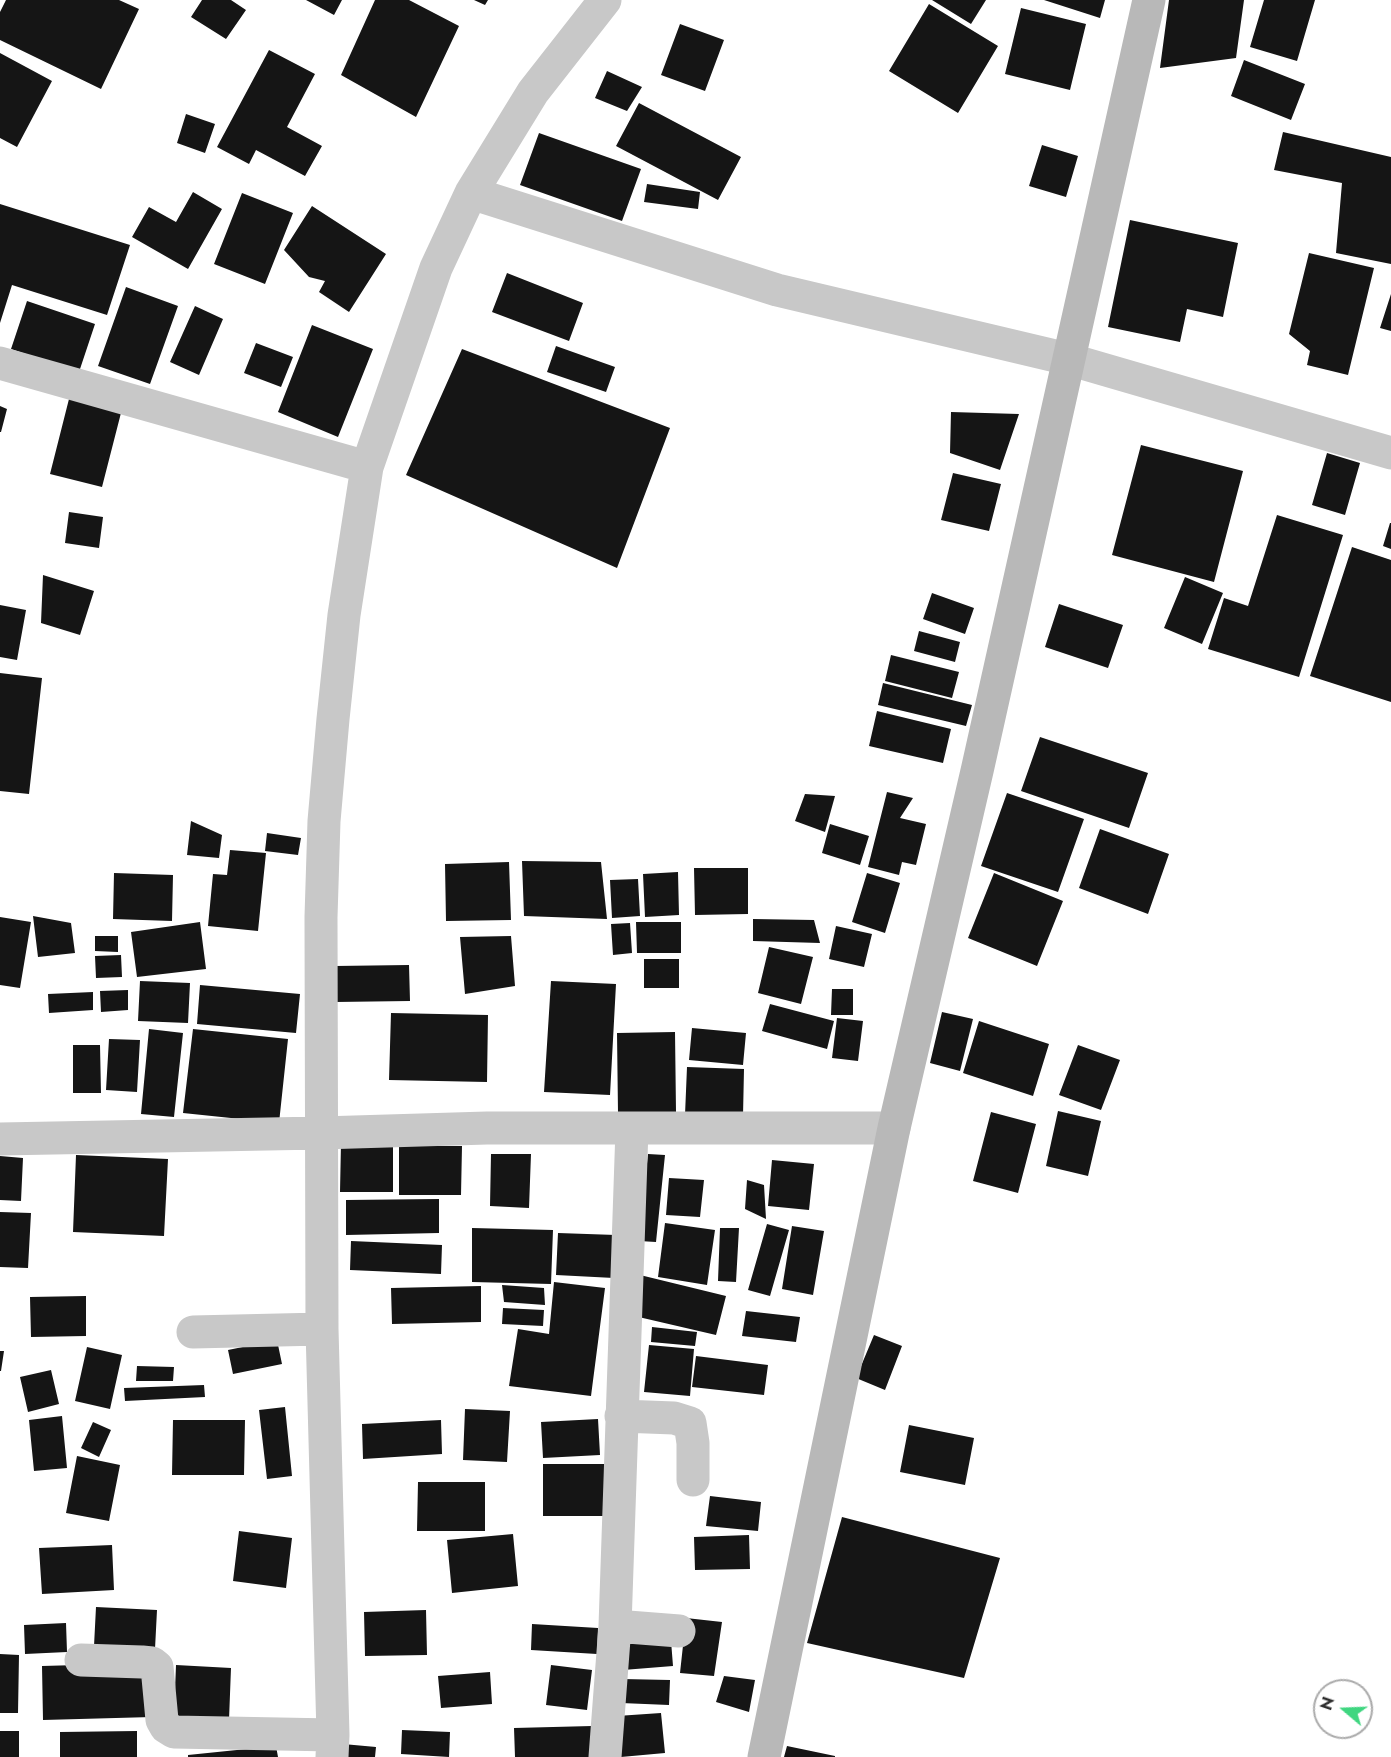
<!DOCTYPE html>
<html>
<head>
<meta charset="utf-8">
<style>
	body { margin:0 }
	#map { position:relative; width:1391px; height:1757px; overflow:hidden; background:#fff; font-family:Jost,sans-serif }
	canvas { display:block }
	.north { position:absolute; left:1313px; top:1679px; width:60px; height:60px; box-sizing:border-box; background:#fff; border:2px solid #ababab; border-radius:50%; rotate:289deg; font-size:16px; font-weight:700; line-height:24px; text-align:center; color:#2e2e2e }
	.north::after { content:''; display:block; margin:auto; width:21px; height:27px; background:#3fd680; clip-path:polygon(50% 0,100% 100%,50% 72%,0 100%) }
</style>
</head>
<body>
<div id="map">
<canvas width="1391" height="1757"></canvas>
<div class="north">N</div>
</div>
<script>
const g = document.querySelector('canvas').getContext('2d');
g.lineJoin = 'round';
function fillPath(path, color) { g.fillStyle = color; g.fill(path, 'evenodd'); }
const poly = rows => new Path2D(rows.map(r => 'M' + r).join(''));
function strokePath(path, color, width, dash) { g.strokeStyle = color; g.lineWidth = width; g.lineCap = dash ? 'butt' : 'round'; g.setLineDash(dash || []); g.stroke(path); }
const building = poly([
	[6,0,119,0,139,9,101,89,0,40,0,12],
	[202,0,231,0,246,10,226,39,191,17],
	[306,0,342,0,334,15],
	[375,0,409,0,459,26,416,117,341,75],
	[474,0,488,0,485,5],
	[932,0,986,0,971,24],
	[1044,0,1105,0,1100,18],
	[1169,0,1244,0,1236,58,1160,68],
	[1264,0,1315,0,1297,61,1250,47],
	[929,4,998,46,958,113,889,71],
	[1021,8,1086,24,1070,90,1005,74],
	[680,24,724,40,705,91,661,75],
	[269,50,315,74,287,127,322,146,305,176,256,150,249,164,217,147],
	[0,53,52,81,17,147,0,138],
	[1244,60,1305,84,1291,120,1231,96],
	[607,71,642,87,627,111,595,98],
	[639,103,741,157,718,200,616,146],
	[186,114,215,124,205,153,177,143],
	[1283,132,1391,157,1391,264,1336,253,1342,183,1274,170],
	[539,133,641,169,622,221,520,185],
	[1042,145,1078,156,1066,197,1029,186],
	[647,184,700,192,698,209,644,202],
	[193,192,222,209,188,269,132,237,149,207,176,222],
	[242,193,293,213,265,284,214,264],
	[0,204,130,245,107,315,12,285,0,323],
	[312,206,386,254,349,312,319,292,325,281,309,277,284,250],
	[1130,220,1238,243,1223,317,1187,309,1180,342,1108,327],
	[1309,253,1374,268,1348,375,1307,365,1310,351,1289,334],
	[507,273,583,303,569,341,492,312],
	[126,287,178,306,150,384,98,366],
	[1391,294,1391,331,1380,328],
	[27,301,95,324,79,372,11,349],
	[195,306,223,319,199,375,170,362],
	[312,325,373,349,338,437,278,412],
	[256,343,293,357,281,387,244,373],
	[556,346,615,367,606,392,547,372],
	[462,349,670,428,617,568,406,475],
	[70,395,122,409,102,487,50,474],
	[0,406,7,409,1,432,0,432],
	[951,412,1019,414,1000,470,950,453],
	[1141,445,1243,471,1214,582,1112,555],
	[1327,453,1360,463,1345,515,1312,505],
	[953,473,1001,484,989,531,941,520],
	[69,512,103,517,99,548,65,543],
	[1277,515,1343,535,1299,677,1208,649,1224,598,1248,606],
	[1390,523,1391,523,1391,549,1383,546],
	[1352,547,1391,560,1391,702,1310,676],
	[43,575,94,591,80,635,41,623],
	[1185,577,1223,593,1202,644,1164,628],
	[932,593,974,608,965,634,923,619],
	[1059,604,1123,625,1108,668,1045,647],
	[0,605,26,610,17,660,0,657],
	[919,631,960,642,955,662,914,651],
	[891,655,959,672,952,698,885,681],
	[0,673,42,678,29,794,0,791],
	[883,683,972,705,966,726,878,705],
	[877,711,951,729,943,763,869,746],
	[1040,737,1148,773,1129,828,1021,791],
	[887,792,913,798,900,818,926,824,916,865,902,862,899,875,868,867],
	[1007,793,1084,819,1058,892,981,866],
	[805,794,835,796,825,832,795,821],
	[191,821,222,835,219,858,187,855],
	[830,824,869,836,860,865,822,853],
	[1100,829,1169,854,1148,914,1079,888],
	[267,833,301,838,298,855,265,851],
	[230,850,266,853,258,931,208,926,213,874,227,875],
	[522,861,601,862,607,919,524,916],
	[509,862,511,920,446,921,445,864],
	[694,868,748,868,748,914,695,915],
	[678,872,679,915,645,917,643,874],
	[114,873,173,875,172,921,113,919],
	[867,873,900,883,885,933,852,922],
	[994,873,1063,901,1037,966,968,938],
	[638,879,640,916,612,918,610,880],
	[33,916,71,923,75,953,38,957],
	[0,917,31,922,20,988,0,985],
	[753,919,814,920,820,943,753,941],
	[200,922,206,969,137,977,131,932],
	[636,922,681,922,681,953,637,953],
	[630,923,632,953,613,955,611,924],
	[836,926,872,934,864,967,829,959],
	[95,936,118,936,118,952,95,951],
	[511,936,515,986,465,994,460,937],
	[769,947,813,957,801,1004,758,993],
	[121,955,122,977,96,978,95,956],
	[644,959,679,959,679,988,644,988],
	[409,965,410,1001,335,1002,335,966],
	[140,981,190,983,188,1023,138,1021],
	[551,981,616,984,610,1095,544,1092],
	[200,985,300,994,296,1033,197,1024],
	[832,989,853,989,853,1015,831,1015],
	[128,990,128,1010,101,1012,100,991],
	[93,992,93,1010,49,1013,48,994],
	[770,1004,834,1021,827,1049,762,1031],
	[942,1012,973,1019,960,1071,930,1063],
	[391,1013,488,1015,487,1082,389,1080],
	[837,1018,863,1021,858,1061,832,1058],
	[979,1021,1049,1044,1033,1096,963,1073],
	[692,1028,746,1033,743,1065,689,1060],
	[149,1029,183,1033,174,1117,141,1114],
	[193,1029,288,1039,279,1123,183,1113],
	[675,1032,676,1112,618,1113,617,1033],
	[109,1039,140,1040,137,1092,106,1090],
	[73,1045,100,1045,101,1093,73,1093],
	[1078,1045,1120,1060,1101,1110,1059,1095],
	[687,1067,744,1069,743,1116,685,1115],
	[1058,1111,1101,1121,1088,1176,1046,1166],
	[991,1112,1036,1124,1018,1193,973,1181],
	[341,1143,393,1144,393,1192,340,1192],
	[399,1146,462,1146,461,1195,399,1195],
	[491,1154,531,1154,529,1208,490,1206],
	[648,1154,665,1155,656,1242,639,1241],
	[76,1155,168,1159,164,1236,73,1232],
	[0,1156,23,1158,21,1201,0,1200],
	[772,1160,814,1164,809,1210,768,1206],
	[669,1178,704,1180,700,1217,666,1215],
	[747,1180,764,1185,766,1219,745,1209],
	[439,1199,439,1233,346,1235,346,1200],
	[0,1212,31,1213,28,1268,0,1267],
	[665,1223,715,1230,707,1285,658,1277],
	[767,1224,789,1230,770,1296,748,1290],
	[792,1226,824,1231,813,1295,782,1289],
	[472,1228,553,1230,551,1284,472,1282],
	[720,1228,739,1228,736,1282,718,1281],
	[558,1233,616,1235,614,1278,556,1275],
	[351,1241,442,1245,441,1274,350,1270],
	[640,1275,726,1296,716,1335,630,1315],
	[554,1282,605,1288,591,1396,509,1386,518,1329,549,1334],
	[502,1285,544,1288,545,1305,504,1302],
	[481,1286,481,1322,392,1324,391,1288],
	[86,1296,86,1336,31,1337,30,1297],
	[503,1308,544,1310,543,1326,502,1324],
	[746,1311,800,1317,796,1342,742,1336],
	[652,1327,697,1332,695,1346,651,1342],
	[874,1335,902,1346,885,1390,856,1378],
	[277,1340,282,1364,233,1374,228,1350],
	[649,1345,694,1349,690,1396,644,1392],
	[87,1347,122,1355,110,1409,75,1401],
	[0,1351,4,1351,1,1371,0,1371],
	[696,1356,768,1365,764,1395,692,1387],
	[137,1366,174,1367,173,1381,136,1381],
	[51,1370,59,1404,28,1412,20,1377],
	[204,1385,205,1397,125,1401,124,1388],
	[285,1407,292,1476,267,1479,259,1410],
	[465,1409,510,1411,507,1462,463,1460],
	[62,1416,67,1468,34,1471,29,1420],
	[598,1419,600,1455,543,1458,541,1422],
	[173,1420,245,1420,244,1475,172,1475],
	[441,1420,442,1454,363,1459,362,1424],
	[93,1422,111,1430,99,1457,81,1448],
	[909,1425,974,1438,965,1485,900,1472],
	[77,1456,120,1465,109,1521,66,1513],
	[543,1464,609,1464,609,1516,543,1516],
	[418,1482,485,1482,485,1531,417,1531],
	[710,1496,761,1502,758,1531,706,1526],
	[842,1517,1000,1558,964,1678,807,1643],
	[239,1531,292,1538,286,1588,233,1581],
	[513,1534,518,1586,452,1593,447,1540],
	[749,1535,750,1569,695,1570,694,1537],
	[112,1545,114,1590,42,1594,39,1548],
	[96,1607,157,1610,155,1649,94,1646],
	[426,1610,427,1655,365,1656,364,1612],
	[686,1618,722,1622,714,1676,680,1673],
	[66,1623,67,1652,25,1654,24,1625],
	[532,1624,598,1628,597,1654,531,1650],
	[670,1628,673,1666,623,1670,621,1631],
	[0,1654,19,1655,18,1713,0,1713],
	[150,1663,152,1717,43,1720,42,1666],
	[176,1665,231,1668,229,1720,174,1718],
	[551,1665,592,1670,587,1710,546,1705],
	[490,1672,492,1704,441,1708,438,1676],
	[724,1676,755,1680,749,1712,716,1702],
	[622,1679,670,1680,669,1705,621,1703],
	[661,1713,665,1753,621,1757,617,1716],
	[592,1726,593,1757,515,1757,514,1728],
	[402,1730,450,1732,449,1757,401,1754],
	[0,1731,19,1731,19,1757,0,1757],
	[137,1731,137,1757,60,1757,60,1732],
	[343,1744,376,1747,375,1757,341,1757],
	[276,1746,278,1757,188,1757,188,1755],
	[787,1746,835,1756,835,1757,784,1757]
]);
const street = poly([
	[471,193,777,290,1068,359,1391,453],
	[0,363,367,467],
	[0,1139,321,1133,487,1128,894,1128],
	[193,1332,322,1329],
	[621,1416,674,1418,690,1423,693,1443,693,1480],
	[615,1626,679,1631],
	[81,1660,142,1662,152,1663,157,1667,162,1720,166,1727,174,1732,333,1735],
	[332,1757,333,1735,322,1329,321,917,324,821,333,719,344,615,367,467,436,268,471,193,533,92,605,0],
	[605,1757,615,1626,632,1129]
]);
const secondary = poly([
	[764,1757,894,1128,977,771,1149,0]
]);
fillPath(building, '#151515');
strokePath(street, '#c8c8c8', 33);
strokePath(secondary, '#b8b8b8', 33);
</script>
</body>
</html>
